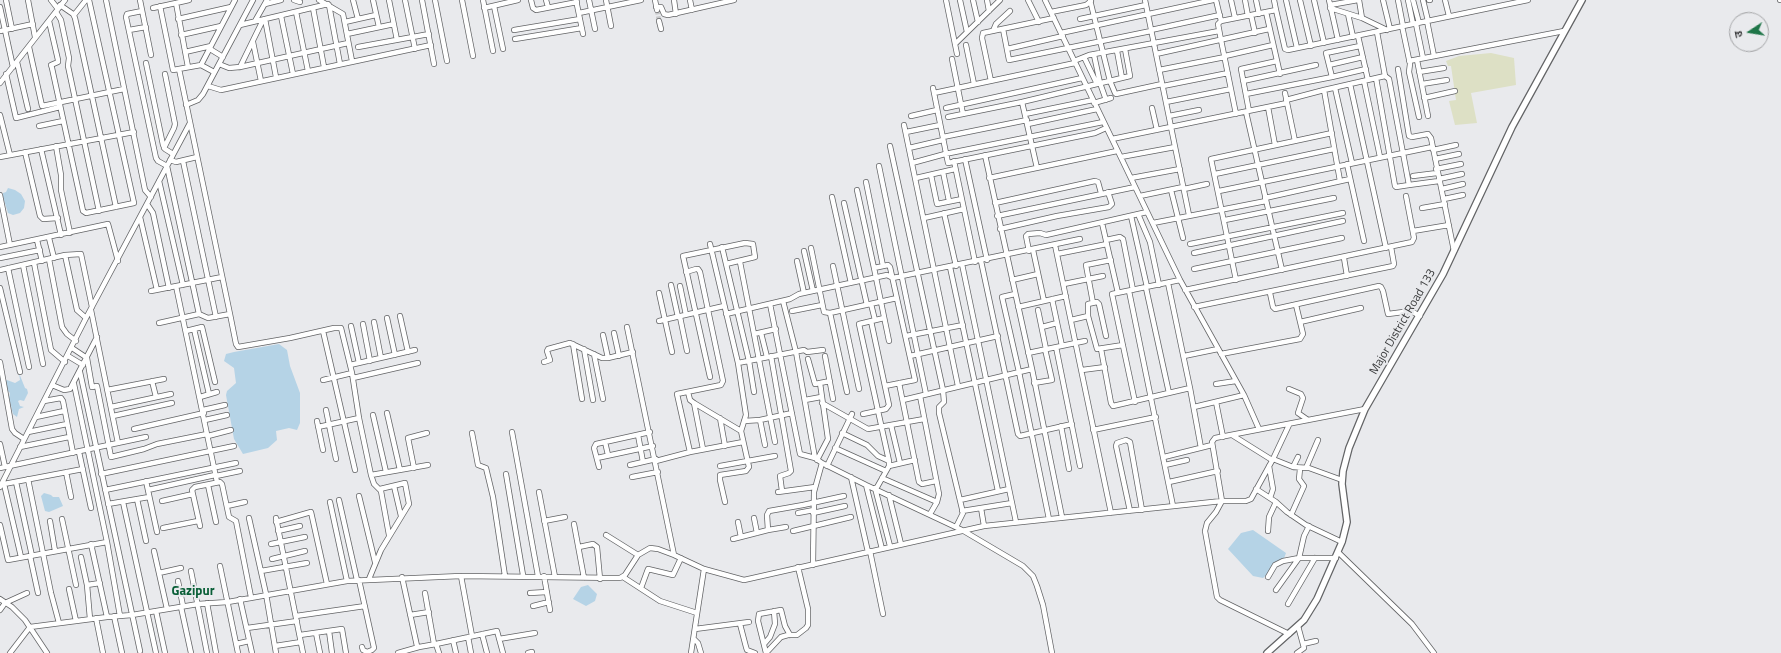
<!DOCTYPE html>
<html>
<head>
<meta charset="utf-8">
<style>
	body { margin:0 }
	#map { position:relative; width:1781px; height:653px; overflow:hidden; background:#e9eaed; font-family:"Titillium Web","Noto Sans Devanagari",sans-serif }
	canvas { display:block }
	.north { position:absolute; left:1729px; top:12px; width:40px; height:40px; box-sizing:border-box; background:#e9eaed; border:1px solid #a3a4a6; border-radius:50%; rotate:258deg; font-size:11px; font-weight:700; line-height:16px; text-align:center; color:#393a3b }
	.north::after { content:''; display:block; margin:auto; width:14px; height:18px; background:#1e7548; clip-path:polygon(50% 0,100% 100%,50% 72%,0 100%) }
</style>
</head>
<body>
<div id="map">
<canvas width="1781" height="653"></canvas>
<div class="north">उ</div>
</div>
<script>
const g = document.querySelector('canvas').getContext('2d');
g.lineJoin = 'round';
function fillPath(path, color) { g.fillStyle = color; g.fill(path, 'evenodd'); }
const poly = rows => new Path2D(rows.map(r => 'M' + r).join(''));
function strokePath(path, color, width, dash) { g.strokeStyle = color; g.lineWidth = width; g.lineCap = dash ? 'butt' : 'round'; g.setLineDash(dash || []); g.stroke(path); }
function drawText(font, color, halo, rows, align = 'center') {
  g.font = font + ' "Titillium Web",sans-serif'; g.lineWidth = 4; g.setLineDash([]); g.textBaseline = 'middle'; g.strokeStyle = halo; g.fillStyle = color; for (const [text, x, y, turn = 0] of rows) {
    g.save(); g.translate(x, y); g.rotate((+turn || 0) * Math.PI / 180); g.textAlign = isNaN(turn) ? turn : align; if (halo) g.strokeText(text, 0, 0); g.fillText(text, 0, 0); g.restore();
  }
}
const green = poly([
	[1491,53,1514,58,1516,85,1471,93,1477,123,1455,125,1449,101,1456,100,1451,66,1448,66,1446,61,1459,56]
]);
const water = poly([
	[8,188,15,190,21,194,25,201,24,208,20,213,13,215,8,213,3,197,3,193,6,192],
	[279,344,287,350,290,366,300,393,300,423,297,430,289,428,276,431,277,440,268,448,243,454,234,439,226,395,227,391,236,383,234,368,224,361,226,354,234,352],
	[19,373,25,388,27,389,28,393,24,401,20,400,18,401,20,406,24,407,19,409,17,417,13,414,9,398,10,393,6,389,5,382,7,380,15,383,20,380],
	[44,493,51,495,53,497,59,497,63,506,49,512,45,511,41,496],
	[1253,530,1286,553,1283,561,1263,578,1253,576,1228,549,1241,533],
	[588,585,597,594,595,601,586,606,573,599,581,587]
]);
const minorTunnel = poly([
	[657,10,659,21]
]);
const minor = poly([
	[6,0,12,29],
	[28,0,35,37],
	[51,0,58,9],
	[106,0,145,190,151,197],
	[140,0,151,55],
	[294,0,300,2],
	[319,0,343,14,352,61],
	[353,0,358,19,376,15],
	[373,0,379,27],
	[389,0,397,40],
	[405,0,415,49],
	[422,0,434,64],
	[435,0,447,61],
	[462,0,473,56],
	[483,0,493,51],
	[531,0,533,8,536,10,577,2],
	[546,0,548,7],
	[576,0,583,34],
	[589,0,595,29],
	[606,0,611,26],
	[655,0,657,10],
	[674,0,676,14],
	[690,0,692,10],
	[946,0,957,54],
	[960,0,967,32],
	[973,0,978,22],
	[987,0,989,11],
	[1028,0,1039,22],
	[1045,0,1180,280,1244,395,1259,429],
	[1090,0,1110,81,1115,93,1116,94,1162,84],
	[1145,0,1189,215],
	[1216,0,1221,21,1218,24,1221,40,1236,114],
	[1231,0,1235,18],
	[1245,0,1248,16],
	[1256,0,1259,14],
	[1274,0,1276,10],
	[1286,0,1297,48],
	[1300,0,1311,46],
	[1314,0,1324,43],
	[1329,0,1338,40],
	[1359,0,1362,18,1387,30],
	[1383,0,1390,29],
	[1398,0,1403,26],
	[1408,0,1413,24],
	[1413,0,1419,23],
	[1423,0,1428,21],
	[1429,0,1430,0],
	[1445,0,1449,16],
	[1780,0,1781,0],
	[265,4,281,0],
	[60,5,73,14,75,18,116,207],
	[329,5,340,64],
	[1330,5,1358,0],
	[160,6,173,70,201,65,214,72],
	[494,6,503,49],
	[0,7,13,67],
	[656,7,661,7,664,14,668,15,734,0],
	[153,8,176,3],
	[313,8,324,67],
	[484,8,518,0],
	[1330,8,1362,18],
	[142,11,127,14,126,17,156,158,158,161,167,166,199,314],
	[56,12,61,20,69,58,68,66,99,211],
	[296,12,308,71],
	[1051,12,1086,5,1091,1],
	[1266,12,1280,74],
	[579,13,641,0],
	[1348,14,1353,37],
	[74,15,86,0],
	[1251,15,1255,33],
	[281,16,293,74],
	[178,19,231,7],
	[265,19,276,77],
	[1080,19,1146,5],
	[49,21,58,60,58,62,51,65,52,68,83,211,86,213,134,203,89,0],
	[255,21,267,0],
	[659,21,661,29],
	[1221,21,1276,10,1285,49,1288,50,1528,0],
	[1427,21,1434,56],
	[345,22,358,19],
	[1416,24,1423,58],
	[240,25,328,4],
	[1402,26,1410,64,1409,72,1419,117],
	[1003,29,1009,60,1151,31],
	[129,30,146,27],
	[514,30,580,19],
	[1151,30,1220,15],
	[0,31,33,24],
	[993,31,996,24,1010,11],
	[1377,32,1385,76,1389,79,1409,185,1439,181],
	[1061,33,1213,0],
	[347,34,394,24],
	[181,35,221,26],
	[1358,36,1368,80],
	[515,39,582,28],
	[253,42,261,81],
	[955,44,1000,0],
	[966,45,974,84],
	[1360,46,1326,53,1332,77,1366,69],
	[29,47,42,106,124,89],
	[358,47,429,34],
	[210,49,223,57],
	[1007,49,1063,36],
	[1117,51,1122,78],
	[185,52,211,46],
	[1156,54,1269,29],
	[1094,55,1100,83,1106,100],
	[1225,56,1273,45],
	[952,59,963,114],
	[1417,60,1428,116],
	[1074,61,1089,55,1219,31],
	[1409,61,1564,31],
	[17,62,28,109],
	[146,63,163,145,165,149,173,154],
	[219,64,229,68,240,67,348,43],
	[201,65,235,0],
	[1329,65,1363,57],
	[188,67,176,3,189,0],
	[240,67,263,20],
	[1398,69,1409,136,1412,137,1428,134,1431,138,1454,251],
	[1159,70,1225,57],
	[1419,72,1444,68],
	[6,74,16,118,60,107],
	[1376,78,1395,186,1396,187,1409,185],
	[991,81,982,38,983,33,1054,18],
	[1243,81,1316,65],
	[1364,81,1380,157],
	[0,83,65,0],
	[1097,84,1130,76,1125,49],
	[1350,84,1386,248],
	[1422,84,1447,80],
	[208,86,221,90,431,45],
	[1163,86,1228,73],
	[933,88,948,163,1095,133,1106,128],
	[1335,88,1352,163],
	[934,93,1075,63],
	[1285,93,1295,141],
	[1246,94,1332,77],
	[1424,98,1455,91],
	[1286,100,1324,90],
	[1022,102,1037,168],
	[1166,102,1231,89],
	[1094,103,1111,98],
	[186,105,198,100,203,94,253,0],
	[1268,107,1275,145],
	[946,108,1082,78],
	[1152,108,1157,130],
	[1249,111,1241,69,1277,61],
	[1246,112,1282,270],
	[1025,114,1093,100],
	[0,115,10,155],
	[911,116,937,110],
	[1169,116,1199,110],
	[948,117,1022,102,1097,84,1084,57],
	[1028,124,1097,109],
	[904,125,958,386],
	[39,126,63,121],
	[906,132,940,125],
	[943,137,1027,120],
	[1112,139,1287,103],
	[56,146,61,175,61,190,70,233],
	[890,146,943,390,944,402,939,407,939,413,963,513,956,527],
	[164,148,174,128,175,124,165,74],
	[909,148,943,140],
	[41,149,61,235],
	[1433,150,1456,145],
	[25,152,40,216,43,219,58,218],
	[985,155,1032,369,1062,517],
	[0,157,134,132],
	[1121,157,1175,147],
	[965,159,987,260],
	[1435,159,1459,154],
	[170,160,176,162,197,157],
	[183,161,216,317],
	[954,161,975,262],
	[912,163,945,154,1103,122],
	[1347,164,1364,241],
	[879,166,926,394],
	[1436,169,1461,164],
	[943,172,949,201],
	[1215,174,1334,149],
	[931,175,937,204,962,199],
	[1413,176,1437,173],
	[916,178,955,169],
	[989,178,1117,151],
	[1131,178,1180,169],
	[1439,179,1462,174],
	[159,181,183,285],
	[1340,181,1324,90,1385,76],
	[866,182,883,266],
	[1184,189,1207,184],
	[1442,189,1463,184],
	[857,190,874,268,888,265,890,267,915,380,885,386],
	[1171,190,1183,238],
	[1219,191,1432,147],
	[0,195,10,245],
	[1140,196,1183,187],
	[832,197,851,283],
	[1265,198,1350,179],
	[1444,199,1463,195],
	[844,203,867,305],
	[995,203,1095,181,1098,182,1101,193],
	[147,204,153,213,169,288],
	[1422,208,1445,204],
	[944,213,956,266],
	[1138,214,1150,242,1159,285],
	[997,216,1135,187],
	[1131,216,1147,287],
	[140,217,157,290],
	[924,218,964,209],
	[1225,220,1334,198],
	[1102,223,1118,293],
	[1153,223,1266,201],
	[1000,229,1057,216,1109,207,1112,204,1108,192],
	[1413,231,1449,225],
	[49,238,54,258],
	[37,240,42,261],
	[1106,240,1120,237,1123,239,1133,290],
	[710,244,738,363,746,415,741,431,749,467,746,471,720,475,720,480,725,502],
	[1190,244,1343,213],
	[1055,245,1111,513],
	[0,247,108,224,118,261],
	[722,247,749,361,754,392],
	[811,248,824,312,830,313,897,298],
	[1033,250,1044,301],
	[804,251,813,291],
	[1029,251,1026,236,1028,234,1040,233,1046,235,1147,212],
	[1194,253,1343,221],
	[1057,254,1107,244],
	[65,255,77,310,86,318],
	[0,258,40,250],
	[1344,258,1347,276],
	[49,259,62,327,67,334,76,341],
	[797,261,804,293],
	[981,261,1018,434,1020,436,1072,424],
	[740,262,775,442],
	[34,263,51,350,65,362],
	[962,264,1016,522],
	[23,265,43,364],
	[833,266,859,389],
	[950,267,998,491],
	[8,268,29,367],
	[874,268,889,341],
	[1194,269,1342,238],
	[0,270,65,255,81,254,92,307],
	[686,272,696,269,698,269,700,272,723,381,721,385,677,394,690,452],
	[1012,280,1038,274],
	[1236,280,1211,159,1332,133],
	[1168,283,1190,388,1201,448],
	[1064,284,1103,276],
	[671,285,678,317],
	[176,286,217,482],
	[680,286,686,315],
	[0,288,20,372],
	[1146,288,1169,393],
	[1185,290,1412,242,1414,238,1406,196],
	[151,291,222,277],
	[1129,291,1173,506],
	[659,293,672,352],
	[1270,293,1273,307,1275,309,1379,286,1381,287,1383,291,1388,314,1411,311,1420,316],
	[1015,294,1002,297,1019,372,1049,519],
	[1052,299,1062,346],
	[783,301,796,352,815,458],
	[1093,303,1086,265,1111,260],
	[770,304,800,454,815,458,822,463,866,485,962,530,1023,566,1033,576,1037,586,1043,605,1052,653],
	[871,304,875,320],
	[1018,307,1066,296],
	[1194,307,1393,266,1394,264,1391,247],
	[91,310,118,443],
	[1038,310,1046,349],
	[792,311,822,305],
	[830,313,847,392],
	[230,314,236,344,238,347,290,338,334,328,341,328,352,373,359,418,371,475,374,484,381,491,389,535],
	[726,314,790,299,799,294,887,275,893,278,902,276,1080,239],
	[400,316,408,352],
	[680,317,687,351],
	[387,318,395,355],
	[1071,320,1088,316],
	[659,321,724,306],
	[374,322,381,358],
	[1300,322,1361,308],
	[159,323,199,314,208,318,230,314,179,69],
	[363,324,370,361],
	[351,326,359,363],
	[627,327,674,555],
	[1042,327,1057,323],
	[194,329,209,394],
	[186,331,202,327,215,382],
	[323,331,355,470],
	[614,333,619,356],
	[761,333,767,357],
	[754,334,776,329],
	[603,335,608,358],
	[906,336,963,325],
	[1106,336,1099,304,1097,302,1088,304,1088,316,1097,349,1123,345],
	[573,344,582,399],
	[1056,347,1080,466],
	[72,348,87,358,92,387,97,386,111,457,144,449,157,444,207,434],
	[584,349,593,400],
	[1101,349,1111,403,1113,406,1190,388],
	[1028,353,1085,341],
	[594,354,603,399],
	[1221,354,1300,339,1303,334,1296,305],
	[68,356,83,365],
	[771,356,791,471,789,473,780,476,782,491],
	[825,356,833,399],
	[910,356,998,336],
	[1184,356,1218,349],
	[808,359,815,384,830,381],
	[0,362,12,429,15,433,24,439],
	[544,362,550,360,547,351,548,349,570,343,602,358,608,358,633,352],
	[738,363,804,350,807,352,823,350],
	[350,365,415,350],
	[1082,370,1105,367],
	[80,372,140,651],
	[710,377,683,256,745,243,753,244,755,257,726,264],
	[353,378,418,363],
	[323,380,352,373],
	[152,381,156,397],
	[899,383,919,482,922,484,936,481],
	[1034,383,1052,380,1045,349],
	[74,384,107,542],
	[1216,384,1236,381],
	[52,385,64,390,70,389,97,337],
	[1289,389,1301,394,1303,398,1298,413,1308,420],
	[107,390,164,379],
	[688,392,690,400,694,403,741,431],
	[920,396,939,494,937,502,930,514],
	[200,397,217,392],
	[805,400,821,397],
	[903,400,1032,369],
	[44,401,61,398,63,401,73,453],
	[1135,402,1112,294,1180,280],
	[1216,402,1223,437],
	[694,403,703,449],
	[822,403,868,429,924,419],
	[111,407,171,394],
	[1194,407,1244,395],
	[203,410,225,405],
	[326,410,336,459],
	[387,413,400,470],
	[863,414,886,409,889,405,871,321],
	[373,415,386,472],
	[113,416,172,403],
	[36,417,64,411],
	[720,418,725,446],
	[205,420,227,415],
	[760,420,765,445],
	[317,421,323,450],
	[744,421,760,420,792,413],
	[891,425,900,463],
	[1061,426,1069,469],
	[318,427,359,418],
	[134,429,204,413],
	[1093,430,1156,417],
	[28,432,67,424],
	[512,432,538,576],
	[472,433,478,465,486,468,493,497,505,576],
	[842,433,867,445,878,456,889,461],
	[638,435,643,462],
	[1232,435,1272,460],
	[208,436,231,430],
	[605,442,608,455],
	[0,444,5,467],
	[20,447,69,437],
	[835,448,886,471],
	[79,452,91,508],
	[1164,457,1212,445],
	[597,458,653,446],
	[1273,459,1293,467,1309,468,1342,480],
	[817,460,828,439,820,383],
	[656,461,690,452,743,442],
	[630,465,656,459],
	[1165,465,1187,460],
	[720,466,775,456],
	[827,466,852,414],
	[889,466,915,460],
	[1269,466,1273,489,1270,498],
	[599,467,594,448,596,444,650,432],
	[1293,467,1298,457],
	[0,468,146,437],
	[414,468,408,438,427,433],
	[1306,468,1318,440],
	[66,472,71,497],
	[101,474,234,446],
	[506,474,523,575],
	[371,475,428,465],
	[216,476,240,471],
	[632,477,658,472],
	[851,477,868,552],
	[882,478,937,502],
	[28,479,51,593,59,623],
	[146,481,157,532],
	[16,482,32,556],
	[1169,482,1218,471],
	[2,483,4,484,83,469],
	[4,484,21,557],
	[208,485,216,522],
	[866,485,882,549],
	[394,486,401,516],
	[0,487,86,318,190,123],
	[875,488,890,546],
	[876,489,889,466,889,461,859,324,884,318],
	[1256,489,1276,502,1269,517,1268,531],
	[105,490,236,463],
	[148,490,215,475],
	[539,492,555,577],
	[778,492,815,487],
	[889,495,901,544],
	[359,496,375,562],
	[137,499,146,541],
	[339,500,357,580],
	[960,500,1009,489],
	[162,501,193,494],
	[123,502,156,653],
	[330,502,347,581],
	[1276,502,1287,512,1306,525,1342,542],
	[108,504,149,497],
	[227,506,245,502],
	[981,508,984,526],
	[962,511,1012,503],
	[1130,511,1116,446,1117,443,1126,440,1130,442,1142,510],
	[798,513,814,510],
	[813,513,845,506],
	[1291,515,1304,486,1299,479,1300,469],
	[249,518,266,594,276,653],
	[276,518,303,653],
	[754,518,757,533],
	[62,519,76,585],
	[50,521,55,551],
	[544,521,565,517],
	[276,522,311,512,327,584],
	[738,522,741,537],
	[574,524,584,578],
	[0,525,8,560,107,542,120,616],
	[200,526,192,490,195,487,220,482,222,484,229,517,236,521,251,597],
	[163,528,198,521],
	[768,530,786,527],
	[278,531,300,526],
	[793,531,851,517],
	[606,535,638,555],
	[733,539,768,530,767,515,769,511,803,505,844,496],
	[91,544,107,617],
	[271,544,305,537],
	[579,547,593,544,597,547,600,579],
	[154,551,167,609],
	[870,551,883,614],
	[1339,553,1412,624,1434,653],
	[30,556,38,593],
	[81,557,87,585,90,619],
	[272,559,305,551],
	[813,565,814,492,822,463],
	[220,566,238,653],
	[191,571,207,653],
	[261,571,307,563],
	[159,573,181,568],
	[461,576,472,636],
	[544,576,550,610],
	[402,577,417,646,419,647,436,644,439,653],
	[623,577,660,601,697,613],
	[1268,577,1275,565,1283,561,1299,558,1336,558],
	[369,579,381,550,409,504,405,483,380,489],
	[359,580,374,648,372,650,367,652,363,650,362,647],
	[178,581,183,606],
	[87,585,100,583],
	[641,588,648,569,673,575,681,558],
	[69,589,76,621],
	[1276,590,1299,558,1304,536,1309,526],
	[425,593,434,644],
	[530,593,547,592],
	[0,599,12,607,25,620,47,653],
	[240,599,252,653],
	[207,603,216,653],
	[1288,604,1315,558],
	[533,606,549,602],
	[181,607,191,653],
	[0,610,5,603,27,593],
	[156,611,165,653],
	[410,615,429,612],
	[114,616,122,653],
	[296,616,365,606],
	[96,618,103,653],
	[740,624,746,647,747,650,755,653],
	[247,628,297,621],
	[695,629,749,622],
	[329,631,332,653],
	[316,633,320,653],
	[482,634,487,653],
	[1289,634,1220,600,1217,597,1205,531,1207,523,1216,512,1222,501,1212,442,1215,438,1365,409],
	[300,635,342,629,346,653],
	[468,637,471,653],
	[499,639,535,633],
	[694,639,698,643,701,653],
	[453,640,456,653],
	[236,644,249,641],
	[436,644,497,631,503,653],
	[764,644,770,637,775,624,774,611],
	[1303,644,1316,641],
	[275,646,301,642],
	[10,653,30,627,107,617,132,615,198,604,228,602,347,581,461,576,620,578,625,575,638,555,650,548,658,549,674,555,704,569,744,580,984,526,1222,501,1246,501,1251,499,1273,459,1289,425],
	[398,653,419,647],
	[528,653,532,652],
	[691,653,704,569],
	[766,653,781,637,788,635,797,635,806,628,808,625,808,609,798,567],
	[766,653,758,621,759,614,781,610,785,626,790,635],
	[1297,653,1304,648,1298,626]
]);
const major = poly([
	[1267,653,1304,620,1317,599,1342,542,1347,522,1342,484,1343,471,1349,448,1365,409,1443,274,1512,127,1582,0]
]);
const streetNames = [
	["Major District Road 133",1403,322,-60]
];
const neighbourhoodNames = [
	["Gazipur",193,592]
];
fillPath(green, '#dde0c5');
fillPath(water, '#b5d3e6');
strokePath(minorTunnel, '#c6c7c9', 4.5, [4.5, 2]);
strokePath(minor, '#636466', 6);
strokePath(major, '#636466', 8);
strokePath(minor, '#fff', 4.5);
strokePath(major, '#fff', 5.5);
drawText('12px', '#393a3b', '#e9eaed', streetNames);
drawText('bold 13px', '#085e36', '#e9eaed', neighbourhoodNames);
</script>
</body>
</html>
